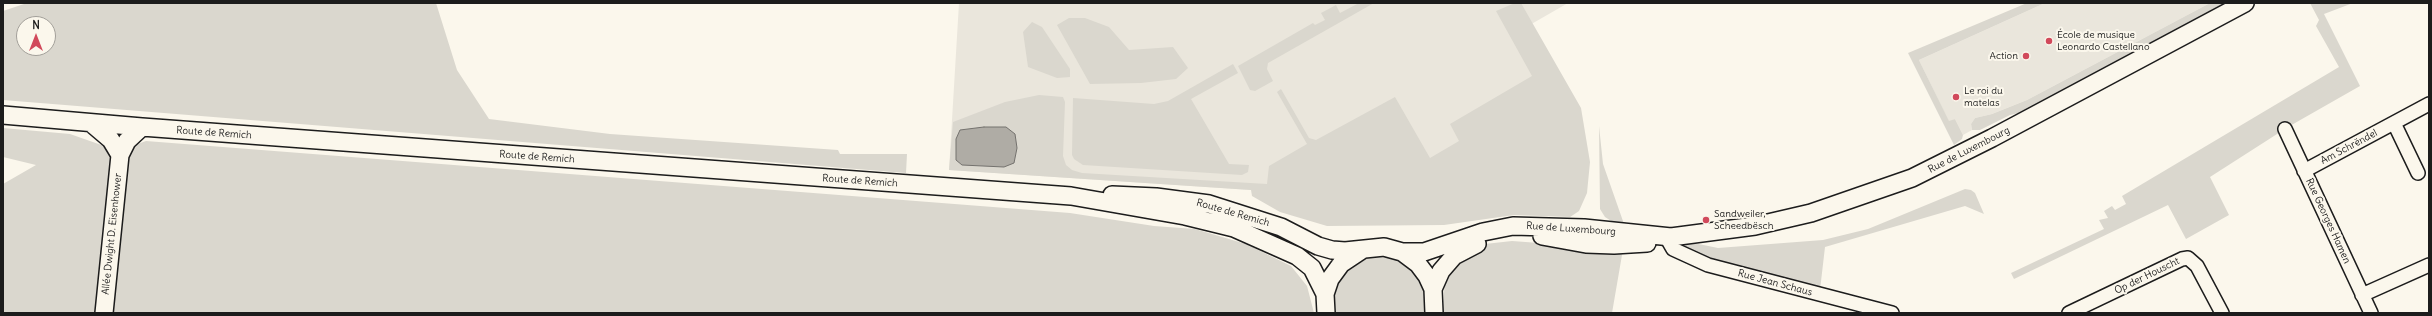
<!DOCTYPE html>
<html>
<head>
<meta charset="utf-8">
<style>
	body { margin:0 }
	#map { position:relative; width:2432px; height:316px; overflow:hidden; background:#fbf7ec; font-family:Delius,sans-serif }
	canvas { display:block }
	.frame { position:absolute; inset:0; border:4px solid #1c1c1c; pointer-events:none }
	.north { position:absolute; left:16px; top:16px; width:40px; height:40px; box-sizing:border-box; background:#fbf7ec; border:1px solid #a29f99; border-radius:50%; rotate:0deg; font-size:11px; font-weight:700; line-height:16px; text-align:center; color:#1c1c1c }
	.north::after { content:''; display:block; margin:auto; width:14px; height:18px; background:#d1495b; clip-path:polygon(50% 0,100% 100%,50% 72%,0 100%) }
</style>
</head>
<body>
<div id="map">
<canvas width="2432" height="316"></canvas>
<div class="frame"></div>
<div class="north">N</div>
</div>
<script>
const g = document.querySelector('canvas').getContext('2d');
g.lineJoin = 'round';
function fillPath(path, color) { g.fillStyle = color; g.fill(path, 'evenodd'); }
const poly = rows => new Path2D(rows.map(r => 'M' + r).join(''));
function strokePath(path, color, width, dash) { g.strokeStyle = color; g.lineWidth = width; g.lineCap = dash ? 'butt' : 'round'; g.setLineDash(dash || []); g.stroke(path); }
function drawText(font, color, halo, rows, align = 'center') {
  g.font = font + ' Delius,sans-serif'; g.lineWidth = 4; g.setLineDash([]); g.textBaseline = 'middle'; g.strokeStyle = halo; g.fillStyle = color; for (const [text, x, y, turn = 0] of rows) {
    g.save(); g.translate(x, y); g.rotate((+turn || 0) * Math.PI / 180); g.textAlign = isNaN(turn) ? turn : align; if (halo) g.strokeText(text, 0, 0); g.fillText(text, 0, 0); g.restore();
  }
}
const built = poly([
	[959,3,1568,3,1528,26,1577,146,1251,190,949,170],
	[2045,3,2210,3,2027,100,1992,114,1975,118,1971,124,1972,130,1963,135,1955,119,1949,122,1919,60]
]);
const green = poly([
	[27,3,436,3,457,70,489,119,610,134,838,150,840,154,907,154,906,173,3,100,3,11],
	[24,24,48,24,48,48,24,48],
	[1359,3,1374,3,1268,63,1267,69,1273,81,1255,91,1250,90,1238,66,1313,23,1315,25,1325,20,1321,13,1336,5,1340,13],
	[1515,3,1521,3,1581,108,1590,162,1587,193,1579,211,1570,217,1514,215,1444,225,1327,226,1280,212,1252,196,1251,190,949,170,953,122,1005,102,1039,95,1063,97,1065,102,1063,156,1066,165,1072,170,1082,173,1267,184,1269,166,1307,144,1277,92,1281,89,1309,138,1316,140,1395,97,1430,158,1459,141,1450,124,1532,76,1496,11],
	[2027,3,2045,3,1919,60,1949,121,1955,119,1963,135,1962,139,1954,145,1908,53],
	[2210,3,2226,3,2023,112,2010,115,1980,130,1972,130,1971,124,1975,118,1992,114,2027,100],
	[2310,3,2353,3,2324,14,2360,86,2288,127,2210,177,2229,215,2186,239,2168,205,2014,279,2011,273,2104,229,2099,220,2108,218,2104,211,2112,206,2115,210,2126,204,2122,196,2339,67,2316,26,2319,20],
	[1069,18,1085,18,1109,27,1129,50,1173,47,1188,68,1176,79,1141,83,1090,84,1057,25],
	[1032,22,1042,27,1070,69,1070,77,1057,78,1028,67,1023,32],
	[1233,64,1238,73,1191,99,1229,164,1249,165,1248,172,1242,175,1083,165,1074,159,1072,155,1073,98,1154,104,1168,101],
	[1599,126,1603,164,1624,224,1616,224,1605,217,1600,209],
	[3,128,70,134,107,147,114,166,98,313,3,313,3,184,36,165,3,157],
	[146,141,1070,213,1154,226,1195,229,1246,244,1291,266,1307,286,1314,313,109,313,124,158,132,146],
	[1965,189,1971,190,1975,193,1984,214,1965,206,1825,247,1820,290,1732,268,1682,250,1684,241,1718,248,1823,240,1868,229],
	[1512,241,1620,249,1622,255,1612,313,1443,313,1445,275,1457,259,1485,244],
	[1389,255,1402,260,1413,269,1422,281,1426,295,1425,313,1336,313,1332,282,1360,257]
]);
const water = poly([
	[984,127,1006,127,1015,134,1017,148,1014,163,1004,167,962,165,956,160,956,139,960,130,984,127]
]);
const minor = poly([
	[2394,123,2418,173],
	[2285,129,2371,313],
	[2304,171,2429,104],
	[1671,237,1669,242,1673,249,1708,265,1892,313],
	[2362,295,2429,265],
	[2069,313,2182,259,2188,258,2197,266,2222,313]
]);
const major = poly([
	[3,115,142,127,1071,196,1185,216,1234,228,1297,256,1312,268,1325,294],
	[91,123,111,140,120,155],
	[1112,195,1156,197,1209,204,1281,227,1318,246,1332,250,1345,251,1384,247,1402,252,1418,264,1427,276,1433,289,1434,313],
	[1542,236,1586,244,1614,245,1647,243],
	[1402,252,1424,252,1483,232,1513,226,1584,228,1671,237,1755,226,1811,213,1912,178,1992,138,2245,3],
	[1433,289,1441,271,1454,256,1477,244],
	[104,313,120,155,127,141,142,127],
	[1326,313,1325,294,1330,279,1341,264,1362,250]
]);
const markers = [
	[2049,41,4,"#d1495b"],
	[2026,56,4,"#d1495b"],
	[1956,97,4,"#d1495b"],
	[1706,220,4,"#d1495b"]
];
const poiNames = [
	["École de musique",2057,35],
	["Leonardo Castellano",2057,47],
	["Action",2018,56,"right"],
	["Le roi du",1964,91],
	["matelas",1964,103],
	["Sandweiler,",1714,214],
	["Scheedbësch",1714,226]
];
const streetNames = [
	["Route de Remich",214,133,4],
	["Am Schrëndel",2349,147,-28],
	["Rue de Luxembourg",1969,150,-27],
	["Route de Remich",537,157,4],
	["Route de Remich",860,181,4],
	["Route de Remich",1233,213,16],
	["Rue Georges Hamen",2328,221,65],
	["Rue de Luxembourg",1571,229,4],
	["Allée Dwight D. Eisenhower",112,234,-84],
	["Op der Houscht",2147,276,-26],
	["Rue Jean Schaus",1775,283,15]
];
fillPath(built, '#eae6dc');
fillPath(green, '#dad7ce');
fillPath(water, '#afaca5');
strokePath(water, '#74726e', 1);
strokePath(minor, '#1c1c1c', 16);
strokePath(major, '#1c1c1c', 20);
strokePath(minor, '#fbf7ec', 13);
strokePath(major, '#fbf7ec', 17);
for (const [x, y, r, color] of markers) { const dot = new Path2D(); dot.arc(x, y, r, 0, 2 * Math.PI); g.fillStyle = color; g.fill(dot); strokePath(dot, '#fbf7ec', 1.5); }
drawText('10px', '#1c1c1c', '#fbf7ec', poiNames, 'left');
drawText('10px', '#1c1c1c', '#fbf7ec', streetNames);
</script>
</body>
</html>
